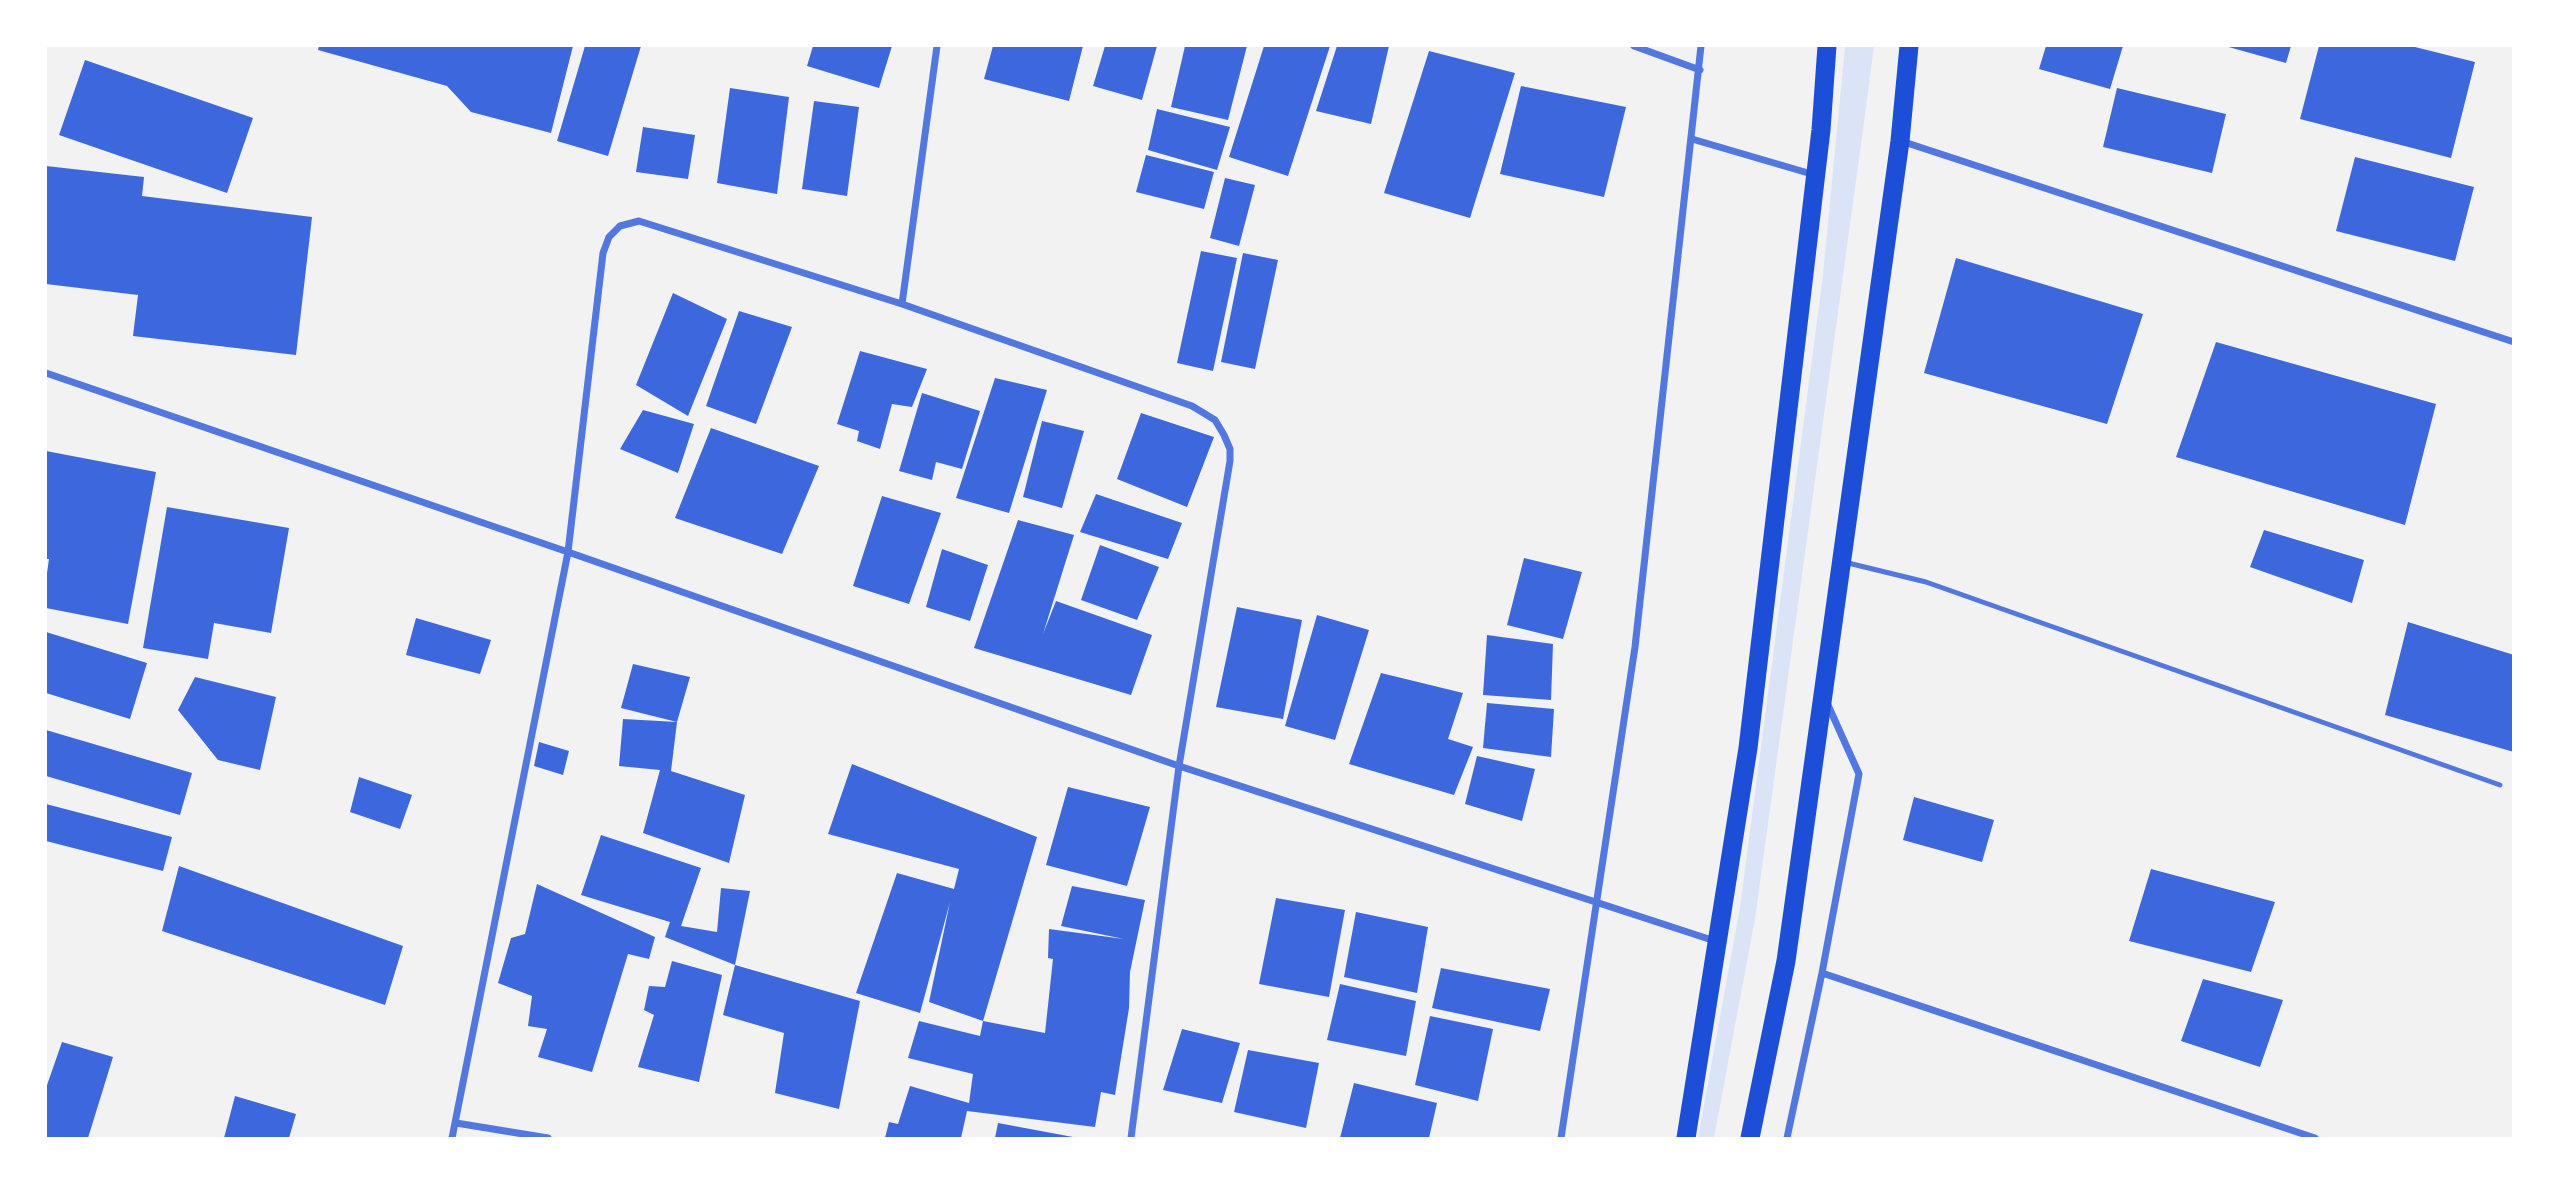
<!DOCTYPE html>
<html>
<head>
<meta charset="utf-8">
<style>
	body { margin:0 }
	#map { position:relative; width:2559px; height:1184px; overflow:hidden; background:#f2f2f2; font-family:"Fira Sans Condensed",sans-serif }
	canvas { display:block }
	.frame { position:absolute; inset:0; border:47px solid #fff; pointer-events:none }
</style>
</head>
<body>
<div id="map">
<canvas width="2559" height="1184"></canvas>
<div class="frame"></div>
</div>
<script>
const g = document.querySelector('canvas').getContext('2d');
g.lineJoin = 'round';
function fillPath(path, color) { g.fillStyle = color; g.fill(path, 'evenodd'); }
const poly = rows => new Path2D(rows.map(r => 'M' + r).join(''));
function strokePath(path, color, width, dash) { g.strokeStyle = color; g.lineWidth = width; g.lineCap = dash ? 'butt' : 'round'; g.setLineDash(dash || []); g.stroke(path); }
const green = poly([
	[1845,46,1874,46,1865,115,1755,919,1714,1138,1698,1138,1740,907,1823,275]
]);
const building = poly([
	[319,46,573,46,551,133,471,112,447,86,318,50],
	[585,46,641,46,608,156,557,141],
	[813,46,892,46,879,88,807,66],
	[993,46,1083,46,1069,101,984,79],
	[1105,46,1157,46,1142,100,1093,86],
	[1185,46,1247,46,1228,120,1171,107],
	[1264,46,1330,46,1288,176,1229,157],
	[1337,46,1389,46,1371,124,1316,111],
	[2046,46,2123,46,2110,89,2039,69],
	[2225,46,2291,46,2286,63],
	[2319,46,2411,46,2475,62,2451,158,2300,119],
	[1429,51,1515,73,1470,218,1384,193],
	[85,60,253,118,227,193,59,135],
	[1521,86,1626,107,1604,197,1500,174],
	[730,88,789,97,777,194,717,183],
	[2117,88,2226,114,2212,173,2103,147],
	[814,101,859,107,847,196,802,189],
	[1157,109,1230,127,1217,170,1148,150],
	[643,127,695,135,688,179,636,172],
	[1146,155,1214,172,1204,209,1136,192],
	[2355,157,2474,187,2455,261,2336,231],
	[46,166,144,177,142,196,312,217,296,355,133,336,138,295,46,284],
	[1225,178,1255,185,1239,246,1210,238],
	[1201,251,1237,258,1213,371,1177,363],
	[1243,253,1278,260,1255,369,1221,362],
	[1956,258,2143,314,2107,424,1924,373],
	[673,293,727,319,688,416,636,385],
	[739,311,792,327,756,424,706,406],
	[2216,342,2436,404,2405,525,2176,457],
	[860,351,927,369,912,407,892,404,880,449,857,441,859,431,837,424],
	[995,378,1047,390,1009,513,956,498],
	[922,393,980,411,962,469,936,462,932,480,899,471],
	[643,410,694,424,678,473,620,449],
	[1141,413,1214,437,1187,507,1117,479],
	[1042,421,1084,431,1062,508,1023,497],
	[711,428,819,466,782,554,675,518],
	[46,451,156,472,128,624,46,608,46,580,49,559,46,559],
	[1096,494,1182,523,1168,559,1080,532],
	[882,496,941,513,909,604,853,586],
	[167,507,289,528,271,633,214,623,208,659,143,648],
	[1018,520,1074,535,1043,634,1056,601,1152,635,1131,695,974,648],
	[2264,530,2364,560,2352,603,2250,567],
	[1100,545,1159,567,1137,620,1081,600],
	[942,549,988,565,970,621,926,607],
	[1524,558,1582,572,1563,639,1507,625],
	[1237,607,1302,620,1283,719,1216,707],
	[1317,615,1369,630,1335,740,1285,726],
	[416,618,491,640,480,674,406,655],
	[2408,622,2514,655,2514,752,2385,715],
	[46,632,147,663,130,719,46,693],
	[1487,635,1553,644,1551,700,1483,695],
	[633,664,690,677,677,722,621,708],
	[1381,673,1463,693,1448,739,1473,747,1454,795,1349,764],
	[195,677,276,697,260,770,218,760,178,710],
	[1487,703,1554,709,1551,757,1483,748],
	[623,719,677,722,671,771,745,795,729,863,643,833,660,770,619,766],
	[46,730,192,773,180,815,46,776],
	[539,742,569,751,563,775,534,766],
	[1477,756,1535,769,1522,821,1465,804],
	[852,764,1037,837,983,1021,929,1002,950,902,920,1013,856,993,897,873,954,889,959,869,828,834],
	[359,777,412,795,400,829,350,812],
	[1068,787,1150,807,1127,886,1046,865],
	[1914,797,1994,820,1982,862,1903,840],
	[46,804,172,837,163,871,46,841],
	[601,835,701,868,681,926,717,932,721,888,750,891,735,965,665,937,670,922,581,895],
	[179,866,403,946,385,1005,162,931],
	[2151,869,2275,902,2251,972,2129,941],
	[537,884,655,937,649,959,628,954,592,1072,538,1057,547,1029,528,1026,532,996,498,983,511,938,525,934],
	[1072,886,1145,900,1130,972,1129,1008,1115,1095,1101,1092,1095,1127,967,1111,961,1138,885,1138,889,1122,898,1124,910,1086,969,1103,973,1074,908,1058,919,1021,980,1036,983,1021,1045,1033,1053,959,1048,958,1049,929,1124,939,1061,926],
	[1276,898,1345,910,1329,997,1259,984],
	[1356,912,1428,927,1417,993,1344,977],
	[672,961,722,975,699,1082,638,1067,654,1015,644,1010,649,986,665,987],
	[735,965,860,1001,839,1109,775,1093,784,1033,723,1015],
	[1441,968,1550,989,1540,1031,1432,1008],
	[2203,979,2283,1000,2260,1067,2181,1041],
	[1340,984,1416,1001,1406,1056,1327,1040],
	[1430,1016,1493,1029,1478,1101,1415,1085],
	[1182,1029,1240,1043,1222,1103,1163,1090],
	[62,1042,113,1057,88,1138,46,1137,46,1088],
	[1248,1050,1319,1063,1306,1128,1234,1112],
	[1354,1083,1437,1103,1429,1138,1340,1138],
	[235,1096,296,1114,289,1138,224,1138],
	[998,1123,1073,1137,1073,1138,995,1138]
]);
const service = poly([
	[1844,562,1926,582,2500,785]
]);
const minor = poly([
	[1634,46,1700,70],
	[1692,139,1815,175],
	[1901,141,2514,342],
	[902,304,937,46],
	[46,373,568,552,1179,766,1715,941],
	[1822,973,2315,1138],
	[456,1123,548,1138],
	[452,1138,568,552,603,253,609,237,620,226,639,221,902,304,1192,406,1215,420,1224,435,1230,449,1230,461,1179,766,1131,1138],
	[1561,1138,1635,647,1701,46],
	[1787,1138,1822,973,1859,774,1828,705]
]);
const trunk = poly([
	[1686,1138,1748,748,1821,130,1827,46],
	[1750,1138,1786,961,1900,141,1909,46]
]);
fillPath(green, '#dbe4f7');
fillPath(building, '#3d67dc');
strokePath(service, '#5277de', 5);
strokePath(minor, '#5277de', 7);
strokePath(trunk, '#1d4ed8', 19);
</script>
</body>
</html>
